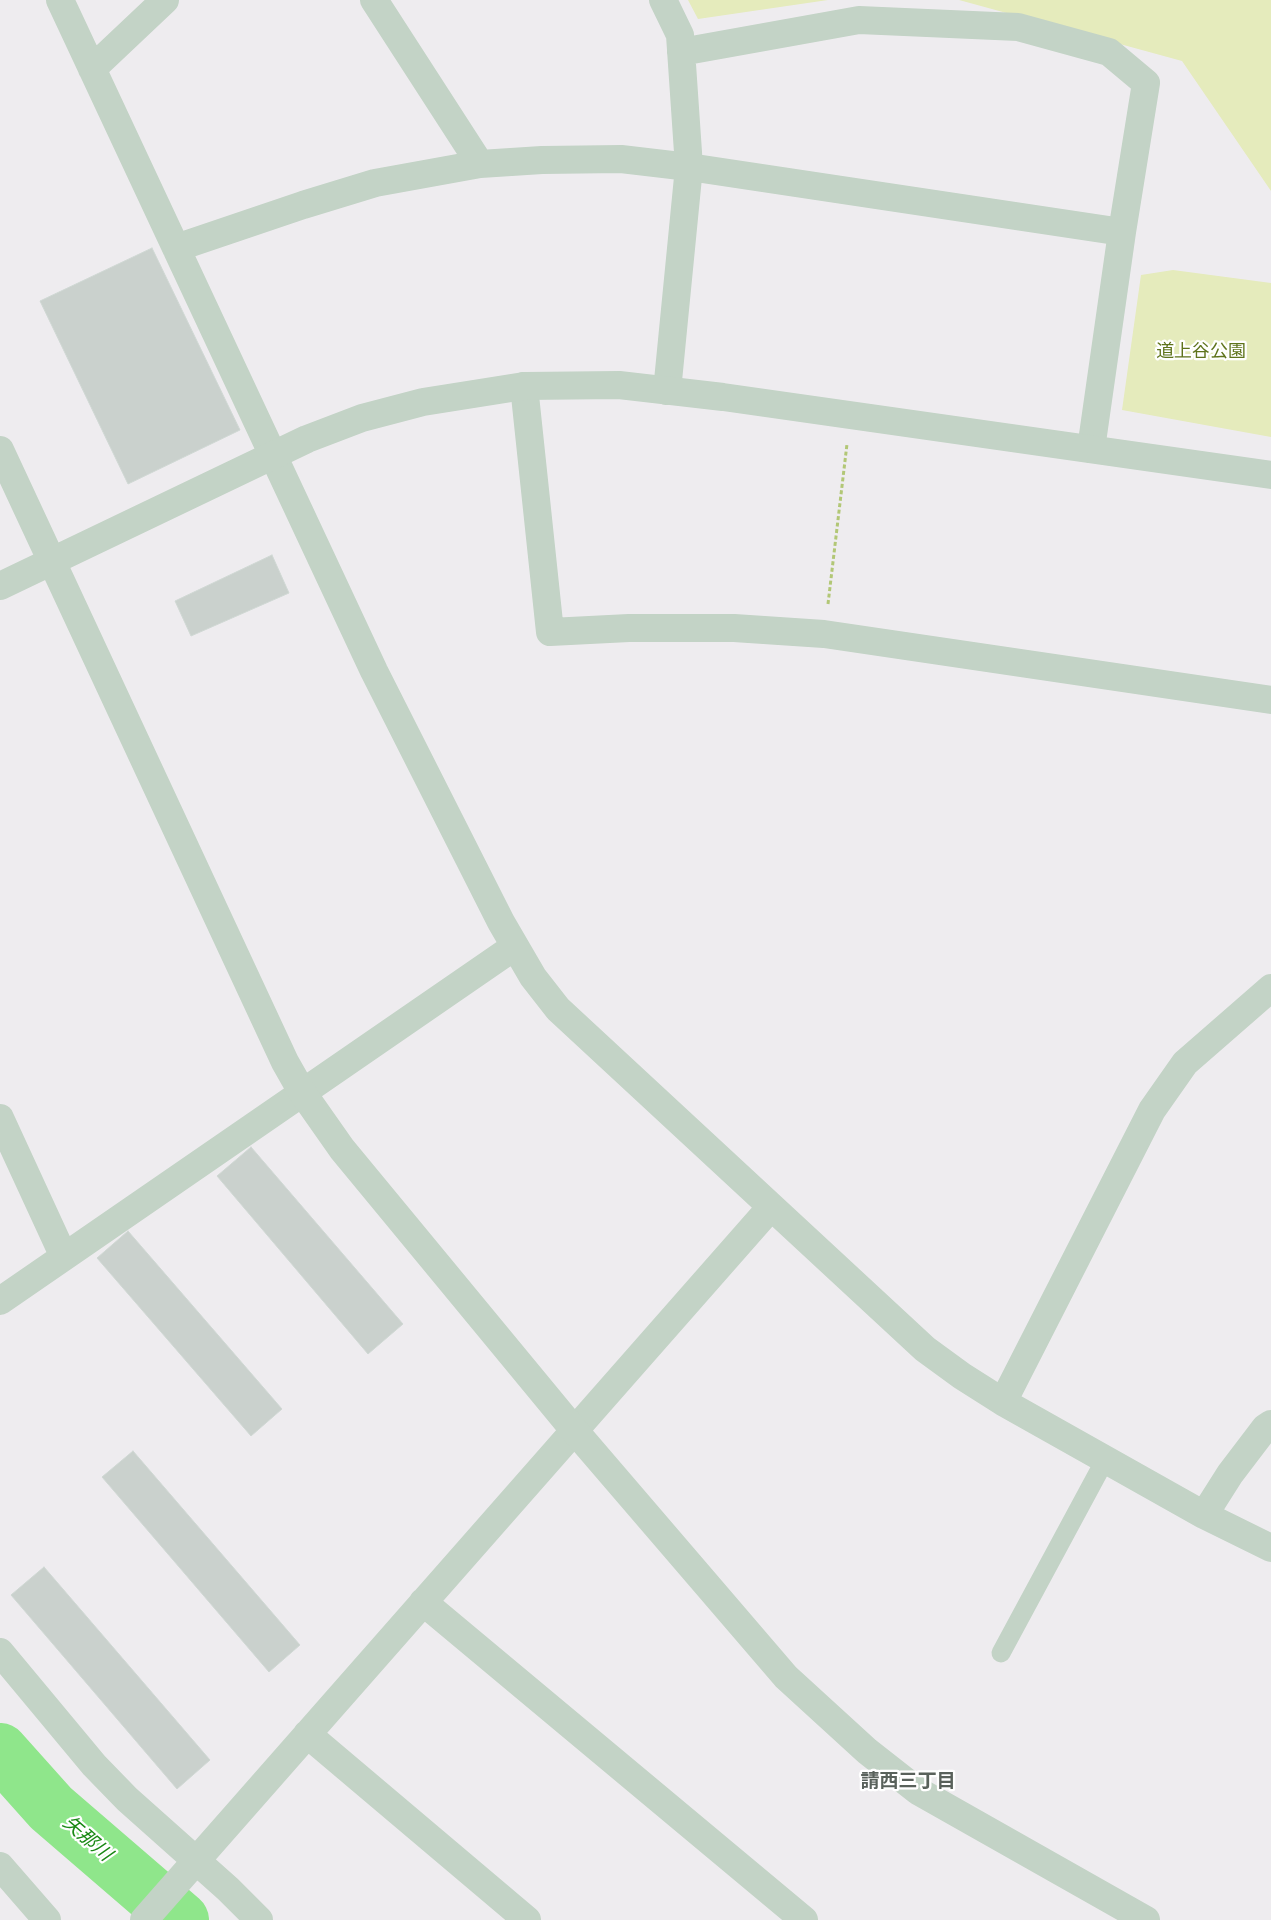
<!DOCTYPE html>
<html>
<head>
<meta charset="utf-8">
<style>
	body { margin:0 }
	canvas { display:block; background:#eeecef }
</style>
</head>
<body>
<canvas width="1271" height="1920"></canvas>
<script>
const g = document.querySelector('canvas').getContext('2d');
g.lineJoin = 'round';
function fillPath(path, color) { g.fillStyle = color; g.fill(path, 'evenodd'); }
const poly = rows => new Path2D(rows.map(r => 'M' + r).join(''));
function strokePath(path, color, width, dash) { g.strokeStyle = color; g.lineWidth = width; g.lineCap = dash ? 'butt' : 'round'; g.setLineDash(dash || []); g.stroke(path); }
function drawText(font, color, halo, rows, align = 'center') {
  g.font = font + ' Manrope,"Noto Sans JP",sans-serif'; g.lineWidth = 4.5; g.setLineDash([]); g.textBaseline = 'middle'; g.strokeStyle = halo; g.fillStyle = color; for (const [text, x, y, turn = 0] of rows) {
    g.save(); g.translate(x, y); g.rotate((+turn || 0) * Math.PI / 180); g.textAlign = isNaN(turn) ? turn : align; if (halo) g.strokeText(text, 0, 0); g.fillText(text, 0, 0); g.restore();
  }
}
const green = poly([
	[688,0,828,0,698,19],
	[959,0,1271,0,1271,191,1182,61],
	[1173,270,1271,283,1271,437,1122,410,1141,275]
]);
const river = poly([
	[0,1751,51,1808,181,1920]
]);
const building = poly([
	[152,248,240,430,128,484,40,301,152,248],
	[272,555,289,593,191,636,175,601,272,555],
	[251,1147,403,1324,368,1354,217,1176,251,1147],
	[128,1231,282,1409,251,1436,97,1258,128,1231],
	[133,1451,300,1645,269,1672,102,1477,133,1451],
	[44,1567,210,1760,177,1789,11,1595,44,1567]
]);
const path = poly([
	[828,604,847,444]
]);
const service = poly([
	[1001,1653,1105,1460]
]);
const minor = poly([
	[60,0,374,671,501,922,533,977,558,1009,925,1349,962,1376,1003,1402,1204,1515,1271,1548],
	[374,0,480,164],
	[663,0,680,35,689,167,667,391],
	[681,52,859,20,1018,27,1109,52,1146,83,1122,232,1091,449],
	[92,69,165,0],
	[176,248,303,205,375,183,480,164,542,160,621,159,689,167,1122,232],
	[524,386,550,632,629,628,734,628,824,634,1271,700],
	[0,1118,64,1257],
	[0,1301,514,947],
	[1003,1402,1152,1110,1185,1063,1271,988],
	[1204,1515,1230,1474,1265,1428,1271,1424],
	[423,1602,804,1920],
	[0,1652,94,1765,127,1799,228,1889,259,1920],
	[307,1734,527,1920],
	[0,1866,47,1920],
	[144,1920,771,1207]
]);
const tertiary = poly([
	[0,450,285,1062,302,1092,342,1149,574,1430,786,1677,867,1751,918,1791,1146,1920],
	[0,586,307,439,362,418,423,402,524,386,619,385,723,397,1271,475]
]);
const parkNames = [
	["道上谷公園",1201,352]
];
const neighbourhoodNames = [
	["請西三丁目",908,1782]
];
const waterNames = [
	["矢那川",87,1839,41]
];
fillPath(green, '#e5ebbc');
strokePath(river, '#8fe68b', 56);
fillPath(building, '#cad1cd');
strokePath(building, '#d0d8d4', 1);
strokePath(path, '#b2c776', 3, [4, 2.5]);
strokePath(service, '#c3d3c6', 19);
strokePath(minor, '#c3d3c6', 28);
strokePath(tertiary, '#c3d3c6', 28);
drawText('18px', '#5f741c', '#fff', parkNames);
drawText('bold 19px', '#59615b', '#fff', neighbourhoodNames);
drawText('italic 19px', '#198814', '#fff', waterNames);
</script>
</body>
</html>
